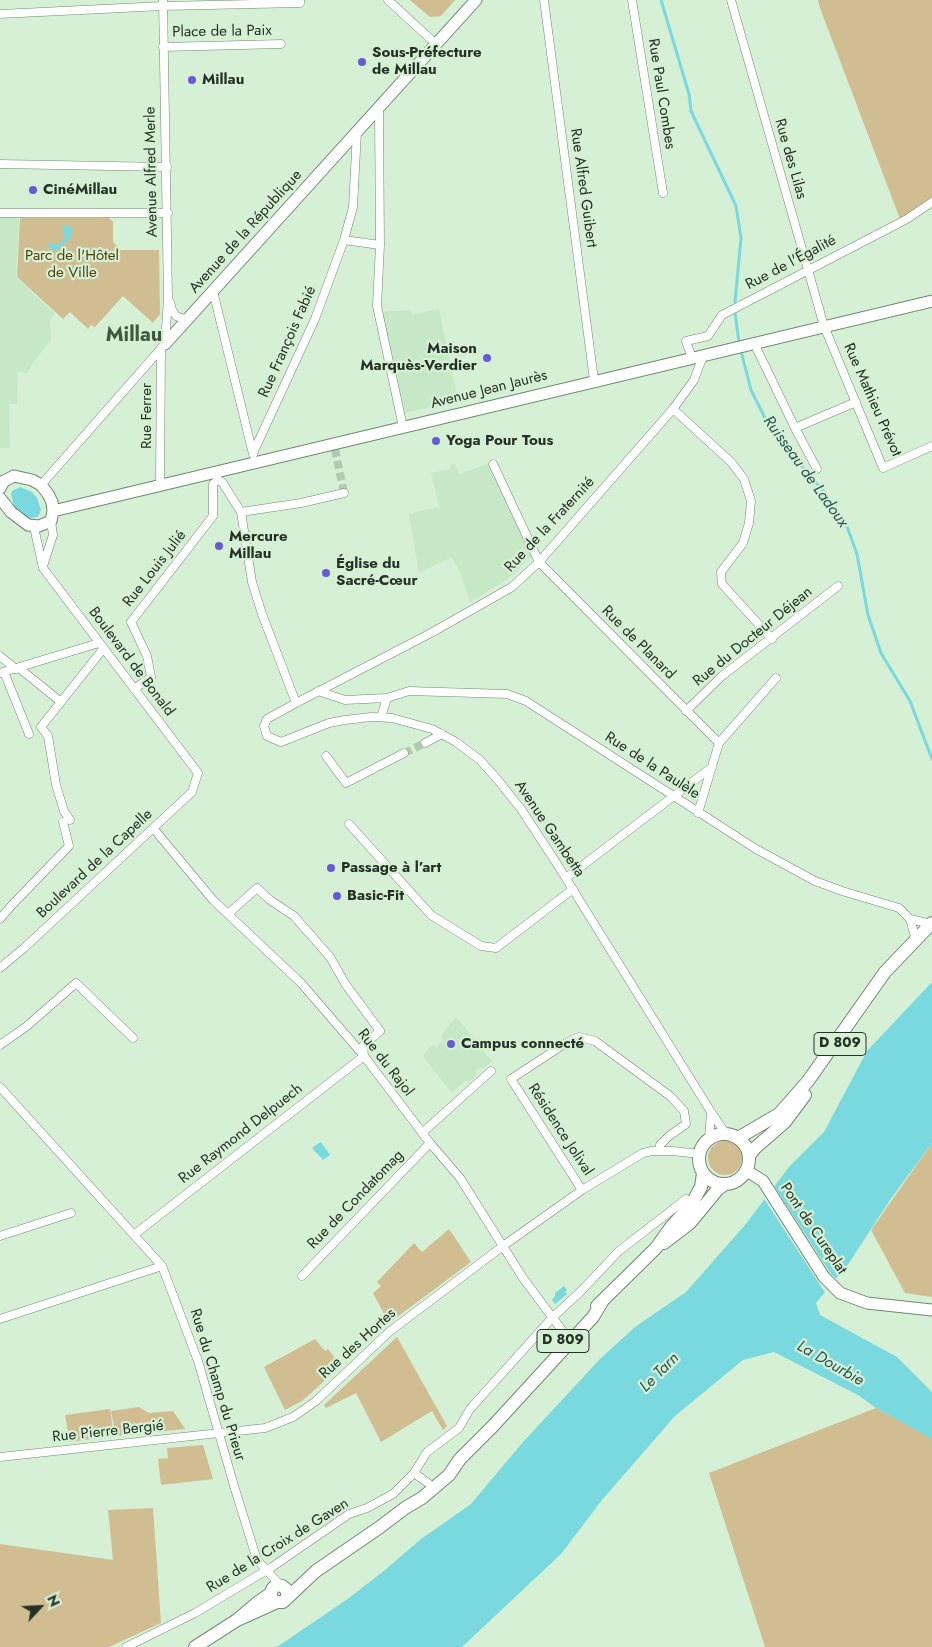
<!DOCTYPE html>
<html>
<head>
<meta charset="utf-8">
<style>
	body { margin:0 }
	#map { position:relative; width:932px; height:1647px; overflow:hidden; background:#d5f0d4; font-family:Jost,sans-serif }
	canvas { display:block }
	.north { position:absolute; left:15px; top:1582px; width:50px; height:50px; -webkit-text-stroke:4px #d5f0d4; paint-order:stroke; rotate:65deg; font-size:14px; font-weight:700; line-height:20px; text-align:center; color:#263126 }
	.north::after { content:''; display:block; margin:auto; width:18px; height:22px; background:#263126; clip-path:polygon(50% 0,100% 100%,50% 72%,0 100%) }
</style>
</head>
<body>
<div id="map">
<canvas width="932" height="1647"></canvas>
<div class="north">N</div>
</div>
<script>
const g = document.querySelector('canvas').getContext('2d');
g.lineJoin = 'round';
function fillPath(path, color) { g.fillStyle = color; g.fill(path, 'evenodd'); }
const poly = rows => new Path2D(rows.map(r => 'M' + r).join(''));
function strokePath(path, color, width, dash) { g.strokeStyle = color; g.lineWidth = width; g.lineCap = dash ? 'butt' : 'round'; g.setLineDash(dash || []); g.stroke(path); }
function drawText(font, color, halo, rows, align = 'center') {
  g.font = font + ' Jost,sans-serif'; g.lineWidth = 4.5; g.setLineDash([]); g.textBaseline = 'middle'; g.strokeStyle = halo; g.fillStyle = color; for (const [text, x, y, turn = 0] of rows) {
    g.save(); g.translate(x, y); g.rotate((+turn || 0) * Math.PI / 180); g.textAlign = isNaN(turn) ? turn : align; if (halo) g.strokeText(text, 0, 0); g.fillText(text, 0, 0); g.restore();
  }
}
const built = poly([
	[0,218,19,218,16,277,55,314,50,320,51,340,33,362,27,374,20,371,18,373,17,404,9,404,10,448,0,448],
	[439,309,458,400,405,413,382,312,411,310,412,315],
	[490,463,532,555,514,574,505,581,470,602,460,572,452,557,419,573,409,514,439,507,431,473,451,469,450,465,455,464,459,474],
	[456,1017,492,1061,483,1069,481,1067,475,1072,477,1074,469,1082,466,1080,452,1093,423,1056,430,1047,434,1045,437,1049,439,1043,444,1042,441,1036]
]);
const green = poly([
	[410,0,455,0,441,16,430,17],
	[818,0,932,0,932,197,900,219,820,8],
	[20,218,109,218,113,222,113,242,121,250,159,250,160,314,153,323,123,296,95,327,91,325,88,329,70,312,63,319,17,277],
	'708 1158a17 17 0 1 1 34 0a17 17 0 1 1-34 0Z',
	[932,1143,932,1297,905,1293,871,1230],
	[449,1229,471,1262,389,1323,373,1293,381,1286,377,1282,414,1243,422,1252],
	[397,1337,447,1426,443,1430,432,1411,381,1442,356,1393,326,1408,324,1405],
	[315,1339,325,1351,328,1349,341,1366,302,1401,285,1410,264,1367],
	[139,1407,149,1413,173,1411,185,1429,116,1436,111,1411],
	[876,1408,932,1438,932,1647,765,1647,709,1473],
	[110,1409,114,1436,70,1442,65,1415],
	[203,1445,213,1479,161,1485,158,1459,168,1458,167,1448],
	[153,1508,161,1623,109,1647,0,1647,0,1544,113,1560,108,1510]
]);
const water = poly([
	[65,225,72,227,72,235,68,241,54,252,47,244,49,243,56,245,62,242,65,237,62,227],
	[20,487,32,492,37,498,41,510,38,517,31,518,26,517,14,506,11,494,12,491],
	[932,982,932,1143,890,1200,849,1263,816,1303,820,1315,897,1357,932,1392,932,1439,876,1408,858,1395,774,1352,743,1360,675,1416,602,1500,561,1554,462,1647,277,1647,349,1598,385,1570,421,1539,471,1504,523,1442,600,1359,635,1327,686,1292,745,1225,789,1167,824,1132,867,1051],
	[321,1142,330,1155,323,1160,313,1149,313,1147],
	[564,1286,567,1290,565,1292,567,1294,555,1304,552,1300,555,1296,555,1293]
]);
const pier = poly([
	[773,1184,831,1274,838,1280,826,1294,763,1197]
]);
const stream = poly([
	[661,0,689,94,691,111,736,206,741,238,735,302],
	[735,313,739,342],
	[741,351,751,390,767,422,786,448,824,492,845,521,857,554,868,615,881,653,910,701,932,759]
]);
const minorTunnel = poly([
	[335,449,344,493],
	[404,753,425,743]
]);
const minor = poly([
	[388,0,437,45],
	[544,0,594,380],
	[632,0,663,193],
	[731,0,824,326,883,468,932,446],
	[0,14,163,6,300,3,300,0],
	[163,47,281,44],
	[379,109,380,245,377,306,403,427],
	[357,132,353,207,344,240,380,245],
	[0,164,167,167],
	[0,213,168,213],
	[213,291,253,454],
	[170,302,172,310,176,316,187,320],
	[754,343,795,428,817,469],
	[703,356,694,380,673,409,539,562,512,587,431,633,296,703,267,719,264,726,267,736,281,742,329,723,345,720,371,717,392,718,432,729,456,742,480,760,497,779,521,809,557,864,711,1112,726,1134],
	[692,358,686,341,708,336,722,315,907,219,932,202],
	[673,409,731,462,744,479,751,501,749,523,743,543,721,572,722,584,772,639],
	[795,428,856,402],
	[253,453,315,319,344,240],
	[493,464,539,562,719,743],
	[217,476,218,480,222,482,241,512,252,582,262,614,296,703],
	[41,485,165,344,168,298,163,0],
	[160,485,161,348],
	[241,512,301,503,344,493],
	[43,566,53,535,51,521],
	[0,656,16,669],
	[19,668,61,702],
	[4,672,29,734],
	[0,673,99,643],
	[134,689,151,677,147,656,131,622,213,516,213,484,218,480],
	[318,691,345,700,387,698],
	[686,711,722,676,838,586],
	[381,717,387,698,409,691,507,694,526,701,756,849,815,881,842,891,899,908,910,919,915,936,912,942],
	[425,743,442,734],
	[326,756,346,783,404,753],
	[698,813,719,743,776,678],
	[70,820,64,811,56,785,48,736,41,727,103,649],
	[349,824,431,915,481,946,496,948,573,889],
	[153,828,213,900,301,983,364,1056,430,1143,460,1178,523,1278,567,1337],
	[566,878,712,767],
	[228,914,257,888,270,900,294,916,330,957,346,985,380,1031,363,1046,364,1056],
	[0,919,12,905,69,846,63,822],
	[910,919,931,924],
	[0,968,24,948,192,792,198,773,43,568,34,527],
	[0,1045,27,1026,76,983,133,1038],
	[0,1087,162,1266,198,1361,235,1489,257,1560,280,1585],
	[422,1133,491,1071],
	[709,1139,711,1112],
	[582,1190,511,1079,566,1043,579,1037,595,1041,670,1096,684,1111,686,1124,669,1136,660,1145,659,1151],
	[135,1234,364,1056],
	[0,1236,71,1213],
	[302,1276,430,1143],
	[0,1319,162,1266],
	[0,1457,265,1428,293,1417,316,1401,389,1332,503,1246,582,1190,643,1153,652,1151,672,1151,700,1154],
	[414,1473,428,1483],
	[126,1647,195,1613,272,1567,349,1514,367,1508,393,1494,414,1473,427,1452,459,1428,470,1409,552,1318,581,1291,619,1251,686,1199]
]);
const secondary = poly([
	[165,344,476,0],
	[0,488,4,481,14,476,32,480,41,485,48,494,52,502,53,511,51,521,39,526,28,525,11,512,0,498],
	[53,511,932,301],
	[747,1171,763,1181,824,1277,840,1293,867,1303,932,1310]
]);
const primary = poly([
	'699 1159a25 25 0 1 1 50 0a25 25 0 1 1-50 0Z',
	[738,1138,779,1114,808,1081,885,972,932,923],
	[749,1156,755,1148,785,1122,805,1095],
	[664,1243,690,1223,718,1189,724,1185],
	[597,1306,656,1248,671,1227,691,1205,701,1187,703,1173],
	[274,1601,271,1597,271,1592,273,1588,277,1585,282,1586,287,1590,287,1598],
	[237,1620,277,1602,283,1602,316,1571,380,1527,405,1508,422,1498,449,1475,460,1459,493,1426,593,1317,602,1302],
	[195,1647,237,1620,257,1603,270,1594]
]);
const markers = [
	[362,62,5,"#665bd5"],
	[192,80,5,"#665bd5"],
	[33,190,5,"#665bd5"],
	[487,358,5,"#665bd5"],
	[436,441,5,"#665bd5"],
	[219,546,5,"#665bd5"],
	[326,573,5,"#665bd5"],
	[331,868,5,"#665bd5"],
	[337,896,5,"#665bd5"],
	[451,1044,5,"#665bd5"]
];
const shields = [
	[840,1044,52],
	[563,1341,52]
];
const shieldNames = [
	["D 809",840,1044],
	["D 809",563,1341]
];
const streetNames = [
	["Place de la Paix",222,32,-1],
	["Rue Paul Combes",661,94,81],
	["Rue des Lilas",790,159,74],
	["Avenue Alfred Merle",152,172,-91],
	["Rue Alfred Guibert",583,188,82],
	["Avenue de la République",246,232,-48],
	["Rue de l'Égalité",791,263,-28],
	["Rue François Fabié",288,342,-66],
	["Avenue Jean Jaurès",489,390,-14],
	["Rue Mathieu Prévot",872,400,66],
	["Rue Ferrer",147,416,-90],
	["Rue de la Fraternité",550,525,-47],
	["Rue Louis Julié",155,569,-52],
	["Rue du Docteur Déjean",753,637,-39],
	["Rue de Planard",638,643,45],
	["Boulevard de Bonald",131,662,53],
	["Rue de la Paulèle",652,766,33],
	["Avenue Gambetta",549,829,56],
	["Boulevard de la Capelle",95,864,-43],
	["Rue du Rajol",385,1063,52],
	["Résidence Jolival",560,1130,57],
	["Rue Raymond Delpuech",241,1134,-38],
	["Rue de Condatomag",356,1200,-46],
	["Pont de Cureplat",813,1229,56],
	["Rue des Hortes",358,1344,-42],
	["Rue du Champ du Prieur",217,1385,73],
	["Rue Pierre Bergié",108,1432,-6],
	["Rue de la Croix de Gaven",278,1546,-32]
];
const poiNames = [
	["Sous-Préfecture",372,53],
	["de Millau",372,70],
	["Millau",202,80],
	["CinéMillau",43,190],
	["Maison",477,349,"right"],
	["Marquès-Verdier",477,366,"right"],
	["Yoga Pour Tous",446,441],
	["Mercure",229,537],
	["Millau",229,554],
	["Église du",336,564],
	["Sacré-Cœur",336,581],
	["Passage à l’art",341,868],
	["Basic-Fit",347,896],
	["Campus connecté",461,1044]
];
const parkNames = [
	["Parc de l'Hôtel",72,256],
	["de Ville",72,273]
];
const waterNames = [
	["Ruisseau de Ladoux",805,472,54],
	["La Dourbie",830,1364,30],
	["Le Tarn",660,1373,-45]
];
const districtNames = [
	["Millau",134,336]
];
fillPath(built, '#c7e8c6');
fillPath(green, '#d0be92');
fillPath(water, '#7ad9de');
fillPath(pier, '#d5f0d4');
strokePath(stream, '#7ad9de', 3);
strokePath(minorTunnel, '#b2cab1', 8, [8, 4]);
strokePath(minor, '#70896f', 9);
strokePath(secondary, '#70896f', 13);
strokePath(primary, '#70896f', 14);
strokePath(minor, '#fff', 8);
strokePath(secondary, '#fff', 11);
strokePath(primary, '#fff', 12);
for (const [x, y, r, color] of markers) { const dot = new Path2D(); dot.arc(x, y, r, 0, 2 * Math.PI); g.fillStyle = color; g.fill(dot); strokePath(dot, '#d5f0d4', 2); }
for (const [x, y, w] of shields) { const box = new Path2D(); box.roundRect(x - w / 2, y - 11.5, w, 23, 4); g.fillStyle = '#d5f0d4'; g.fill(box); strokePath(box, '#263126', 1); }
drawText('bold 14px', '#263126', null, shieldNames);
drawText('15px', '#263126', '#d5f0d4', streetNames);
drawText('bold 15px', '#263126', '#d5f0d4', poiNames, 'left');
drawText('15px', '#524009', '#d5f0d4', parkNames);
drawText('italic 16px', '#295456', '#d5f0d4', waterNames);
drawText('bold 20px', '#405840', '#d5f0d4', districtNames);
</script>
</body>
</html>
